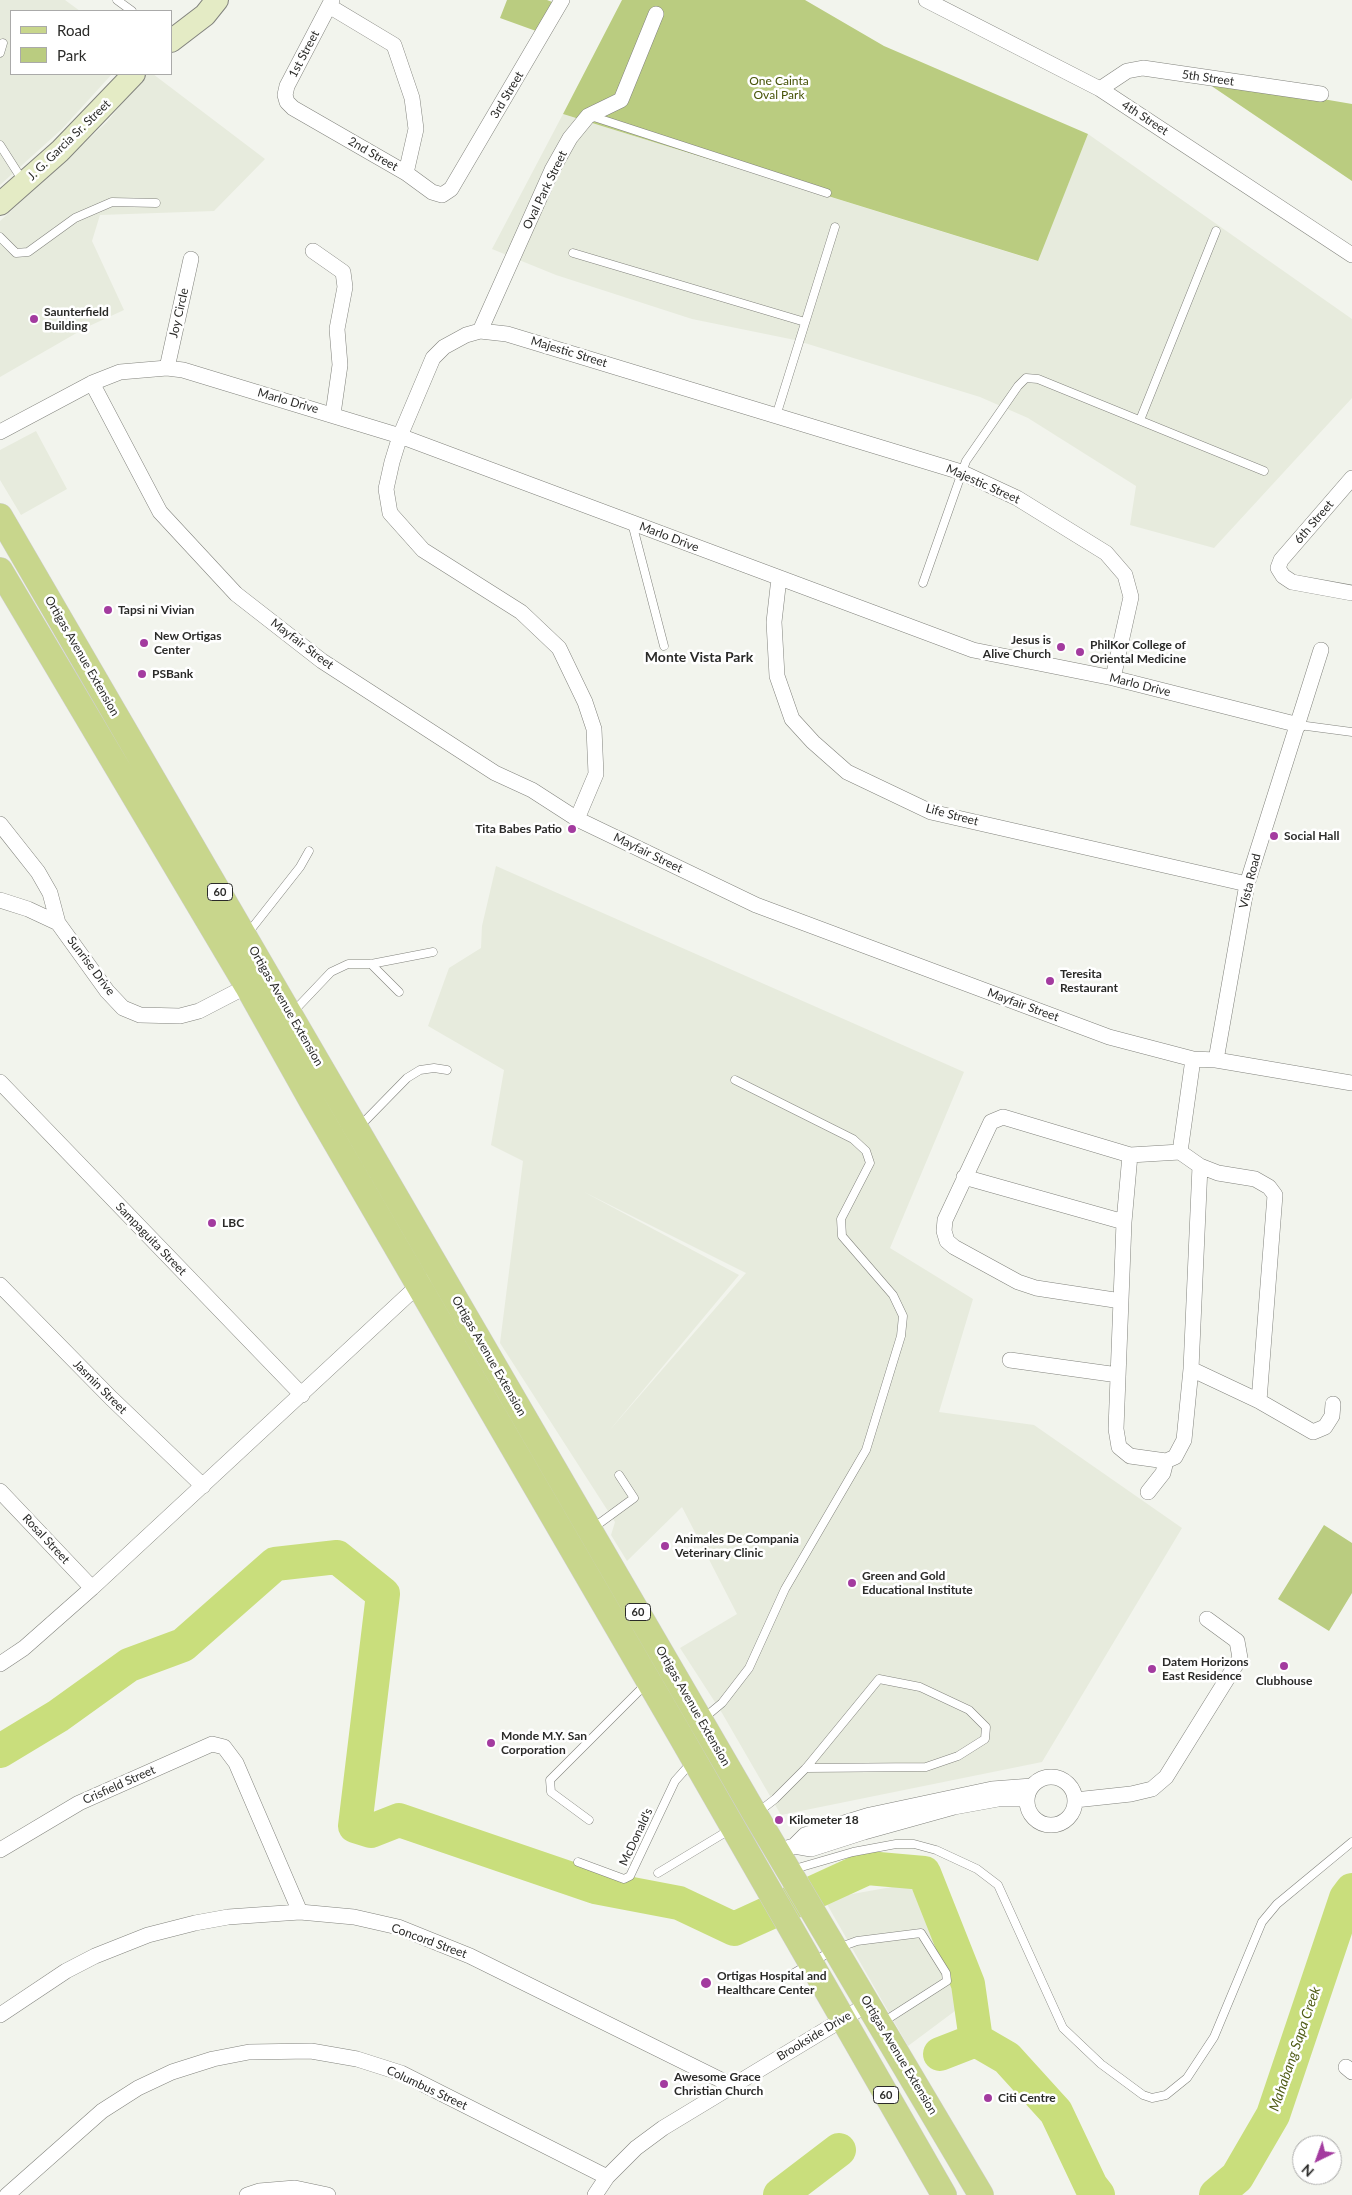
<!DOCTYPE html>
<html>
<head>
<meta charset="utf-8">
<style>
	body { margin:0 }
	#map { position:relative; width:1352px; height:2195px; overflow:hidden; background:#f2f4ed; font-family:Lato,sans-serif }
	canvas { display:block }
	.legend { position:absolute; left:10px; top:10px; width:162px; height:65px; box-sizing:border-box; background:#fff; border:1px solid #aaaaa9; margin:0; padding:6px 9px; list-style:none; font-size:15px; color:#2b2b29 }
	.legend li { display:flex; align-items:center; gap:10px; height:25px }
	.legend b { width:25px; border:1px solid #aaaaa9 }
	.north { position:absolute; left:1292px; top:2135px; width:50px; height:50px; box-sizing:border-box; background:#fff; border:1px solid #aaaaa9; border-radius:50%; rotate:222deg; font-size:14px; font-weight:700; line-height:20px; text-align:center; color:#2b2b29 }
	.north::after { content:''; display:block; margin:auto; width:18px; height:22px; background:#a33b9f; clip-path:polygon(50% 0,100% 100%,50% 72%,0 100%) }
</style>
</head>
<body>
<div id="map">
<canvas width="1352" height="2195"></canvas>
<ul class="legend">
<li><b style="height:6px;background:#c8d68c"></b>Road</li>
<li><b style="height:14px;background:#bacc80"></b>Park</li>
</ul>
<div class="north">N</div>
</div>
<script>
const g = document.querySelector('canvas').getContext('2d');
g.lineJoin = 'round';
function fillPath(path, color) { g.fillStyle = color; g.fill(path, 'evenodd'); }
const poly = rows => new Path2D(rows.map(r => 'M' + r).join(''));
function strokePath(path, color, width, dash) { g.strokeStyle = color; g.lineWidth = width; g.lineCap = dash ? 'butt' : 'round'; g.setLineDash(dash || []); g.stroke(path); }
function drawText(font, color, halo, rows, align = 'center') {
  g.font = font + ' Lato,sans-serif'; g.lineWidth = 5; g.setLineDash([]); g.textBaseline = 'middle'; g.strokeStyle = halo; g.fillStyle = color; for (const [text, x, y, turn = 0] of rows) {
    g.save(); g.translate(x, y); g.rotate((+turn || 0) * Math.PI / 180); g.textAlign = isNaN(turn) ? turn : align; if (halo) g.strokeText(text, 0, 0); g.fillText(text, 0, 0); g.restore();
  }
}
const built = poly([
	[0,0,65,0,80,11,11,11,11,74,112,74,62,129,0,185],
	[145,74,153,74,265,159,214,211,100,215,92,241,124,310,87,327,0,377,0,221,107,122],
	[563,114,1037,261,1088,134,1352,319,1352,398,1214,548,1130,525,1136,486,1028,418,980,397,795,340,692,319,556,275,492,249],
	[36,431,67,489,21,515,0,480,0,450],
	[496,866,964,1072,890,1248,973,1299,939,1412,1034,1425,1182,1528,1042,1762,781,1815,722,1713,680,1648,737,1614,682,1507,627,1561,611,1535,615,1522,500,1343,523,1161,491,1145,504,1070,428,1026,449,968,481,948,482,926],
	[584,1192,746,1273,609,1431,739,1275],
	[903,1885,928,1893,967,2002,908,2046,824,1899]
]);
const green = poly([
	[507,0,547,0,555,3,536,31,500,18],
	[622,0,805,0,884,46,1088,134,1038,261,563,114],
	[1206,79,1352,104,1352,181,1213,87],
	[1324,1525,1352,1543,1352,1593,1329,1631,1278,1599]
]);
const river = poly([
	[0,1751,58,1716,129,1665,183,1645,275,1564,337,1557,383,1594,355,1826,371,1831,399,1820,595,1887,679,1903,734,1929,867,1868,924,1873,968,1984,976,2040],
	[940,2054,976,2040,1007,2058,1056,2112,1091,2186,1098,2195],
	[780,2195,839,2150],
	[1216,2195,1237,2177,1273,2115,1346,1898,1352,1890]
]);
const lane = poly([
	[117,0,132,11],
	[0,53,3,43],
	[591,116,827,193],
	[0,145,23,181],
	[0,237,16,253,28,252,75,218,112,202,156,203],
	[573,253,805,322],
	[776,416,835,227],
	[1140,420,1216,231],
	[632,523,664,646],
	[923,583,966,461,1018,386,1026,378,1038,379,1264,471],
	[1299,725,1352,732],
	[248,933,300,867,309,851],
	[371,964,399,992],
	[293,1012,331,972,348,964,371,964,433,952],
	[360,1126,407,1078,420,1070,434,1068,447,1070],
	[593,1528,634,1498,619,1475],
	[704,1718,722,1703,749,1668,785,1589,866,1450,901,1336,903,1316,893,1295,842,1236,841,1219,870,1163,866,1151,853,1139,735,1080],
	[757,1813,775,1799,806,1768,879,1679,920,1687,969,1710,986,1727,985,1739,958,1756,926,1767,806,1768],
	[589,1820,551,1792,550,1780,646,1684],
	[578,1862,624,1879,630,1876,675,1781,691,1763],
	[791,1870,853,1852,896,1844,914,1844,936,1850,977,1869,998,1885,1063,2028,1101,2064,1143,2095,1152,2098,1166,2095,1187,2078,1214,2037,1262,1922,1277,1904,1352,1842],
	[658,1873,731,1829],
	[789,1976,835,1949,857,1941,921,1933,946,1973,947,1981,883,2022]
]);
const street = poly([
	[332,0,287,86,285,95,287,102,293,108,406,173,432,192,442,195,451,189,562,0],
	[926,0,1100,89,1352,255],
	[329,6,394,45,412,98,416,129,406,173],
	[1100,89,1127,71,1143,68,1321,94],
	[313,251,343,272,345,287,337,329,340,365,333,414],
	[480,331,552,170,570,138,588,116,621,100,656,14],
	[167,368,191,259],
	[92,383,160,512,236,594,322,661,495,773,532,790,577,819,756,905,1109,1037,1193,1059,1216,1060,1352,1083],
	[0,432,92,383,120,372,167,368,183,370,400,436,973,650,1113,678,1299,725],
	[1352,478,1281,560,1278,568,1283,576,1292,582,1352,593],
	[779,578,774,622,777,676,792,719,813,742,847,772,931,812,1247,884],
	[577,819,596,774,594,729,585,702,559,648,521,612,423,550,390,513,386,489,392,462,400,436,433,358,444,347,466,335,480,331,507,334,961,472,1017,498,1106,553,1125,575,1131,597,1113,678],
	[0,824,38,872,50,893,58,923],
	[0,900,28,909,58,923,107,991,123,1008,140,1015,180,1016,199,1011,253,983],
	[1216,1060,1247,884,1321,650],
	[0,1082,302,1395],
	[1180,1152,1193,1059],
	[1130,1155,1124,1222,1116,1429,1119,1447,1130,1456,1166,1461],
	[964,1177,1124,1222],
	[0,1285,111,1398,203,1486],
	[1121,1301,1036,1288,1018,1282,954,1247,947,1241,944,1231,945,1220,991,1122,1003,1117,1130,1155,1180,1152,1200,1166,1218,1173,1255,1179,1269,1187,1275,1195,1259,1401],
	[1010,1360,1118,1375],
	[1191,1369,1259,1401,1313,1432,1325,1427,1332,1416,1333,1404],
	[0,1491,92,1588],
	[1148,1492,1163,1473,1166,1461,1175,1457,1184,1440,1191,1369,1200,1166],
	[0,1664,24,1648,92,1588,423,1281],
	'1027 1801a24 24 0 1 1 48 0a24 24 0 1 1-48 0Z',
	[1075,1800,1131,1794,1152,1789,1166,1777,1240,1658,1237,1641,1207,1619],
	[794,1846,811,1849,864,1832,954,1807,998,1799,1026,1799],
	[0,1850,79,1803,212,1744,224,1747,236,1763,300,1912],
	[777,1851,794,1846,805,1835,870,1815,992,1789,1032,1786],
	[0,2015,66,1971,95,1956,148,1935,195,1923,228,1917,300,1912,354,1917,398,1927,470,1956,731,2085],
	[1346,2067,1352,2072],
	[7,2195,102,2111,138,2088,172,2072,213,2059,249,2052,311,2051,357,2059,401,2073,607,2177],
	[247,2195,259,2191,295,2188,328,2195],
	[595,2195,607,2177,636,2148,663,2128,868,2004]
]);
const secondary = poly([
	[171,41,205,15,217,0],
	[0,204,60,151,134,74]
]);
const primary = poly([
	[0,516,755,1814,981,2195],
	[0,570,247,986,312,1102,680,1735,944,2195]
]);
const markers = [
	[34,319,5,"#a33b9f"],
	[108,610,5,"#a33b9f"],
	[144,643,5,"#a33b9f"],
	[1061,647,5,"#a33b9f"],
	[1080,652,5,"#a33b9f"],
	[142,674,5,"#a33b9f"],
	[572,829,5,"#a33b9f"],
	[1274,836,5,"#a33b9f"],
	[1050,981,5,"#a33b9f"],
	[212,1223,5,"#a33b9f"],
	[665,1546,5,"#a33b9f"],
	[852,1583,5,"#a33b9f"],
	[1284,1666,5,"#a33b9f"],
	[1152,1669,5,"#a33b9f"],
	[491,1743,5,"#a33b9f"],
	[779,1820,5,"#a33b9f"],
	[706,1983,6,"#a33b9f"],
	[664,2084,5,"#a33b9f"],
	[988,2098,5,"#a33b9f"]
];
const shields = [
	[220,892,25],
	[638,1612,25],
	[886,2095,25]
];
const shieldNames = [
	["60",220,892],
	["60",638,1612],
	["60",886,2095]
];
const streetNames = [
	["1st Street",304,54,-62],
	["5th Street",1208,78,8],
	["3rd Street",507,95,-59],
	["4th Street",1145,118,33],
	["J. G. Garcia Sr. Street",69,140,-44],
	["2nd Street",373,154,30],
	["Oval Park Street",545,190,-64],
	["Joy Circle",179,313,-77],
	["Majestic Street",569,352,17],
	["Marlo Drive",288,401,16],
	["Majestic Street",983,484,24],
	["6th Street",1314,522,-49],
	["Marlo Drive",669,537,21],
	["Mayfair Street",302,644,37],
	["Ortigas Avenue Extension",82,656,60],
	["Marlo Drive",1140,685,14],
	["Life Street",952,815,15],
	["Mayfair Street",648,853,26],
	["Vista Road",1250,881,-76],
	["Sunrise Drive",91,966,53],
	["Mayfair Street",1023,1005,20],
	["Ortigas Avenue Extension",286,1006,60],
	["Sampaguita Street",151,1239,46],
	["Ortigas Avenue Extension",489,1356,60],
	["Jasmin Street",100,1387,45],
	["Rosal Street",46,1539,47],
	["Ortigas Avenue Extension",693,1706,60],
	["Crisfield Street",119,1785,-24],
	["McDonald's",636,1837,-65],
	["Concord Street",429,1941,20],
	["Brookside Drive",814,2036,-31],
	["Ortigas Avenue Extension",899,2055,59],
	["Columbus Street",427,2088,25]
];
const parkNames = [
	["One Cainta",779,81],
	["Oval Park",779,95]
];
const poiNames = [
	["Saunterfield",44,312],
	["Building",44,326],
	["Tapsi ni Vivian",118,610],
	["New Ortigas",154,636],
	["Center",154,650],
	["Jesus is",1051,640,"right"],
	["Alive Church",1051,654,"right"],
	["PhilKor College of",1090,645],
	["Oriental Medicine",1090,659],
	["PSBank",152,674],
	["Tita Babes Patio",562,829,"right"],
	["Social Hall",1284,836],
	["Teresita",1060,974],
	["Restaurant",1060,988],
	["LBC",222,1223],
	["Animales De Compania",675,1539],
	["Veterinary Clinic",675,1553],
	["Green and Gold",862,1576],
	["Educational Institute",862,1590],
	["Datem Horizons",1162,1662],
	["East Residence",1162,1676],
	["Clubhouse",1284,1681,"center"],
	["Monde M.Y. San",501,1736],
	["Corporation",501,1750],
	["Kilometer 18",789,1820],
	["Ortigas Hospital and",717,1976],
	["Healthcare Center",717,1990],
	["Awesome Grace",674,2077],
	["Christian Church",674,2091],
	["Citi Centre",998,2098]
];
const neighbourhoodNames = [
	["Monte Vista Park",699,657]
];
const waterNames = [
	["Mahabang Sapa Creek",1295,2049,-71]
];
fillPath(built, '#e7ebdd');
fillPath(green, '#bacc80');
strokePath(river, '#c9de7c', 34);
strokePath(lane, '#82837d', 9);
strokePath(street, '#82837d', 16);
strokePath(secondary, '#82837d', 24);
strokePath(primary, '#d0d0d0', 26);
strokePath(lane, '#fff', 8);
strokePath(street, '#fff', 15);
strokePath(secondary, '#e4ebc5', 22);
strokePath(primary, '#c8d68c', 25);
for (const [x, y, r, color] of markers) { const dot = new Path2D(); dot.arc(x, y, r, 0, 2 * Math.PI); g.fillStyle = color; g.fill(dot); strokePath(dot, '#fff', 2); }
for (const [x, y, w] of shields) { const box = new Path2D(); box.roundRect(x - w / 2, y - 8.5, w, 17, 4); g.fillStyle = '#fff'; g.fill(box); strokePath(box, '#2b2b29', 1); }
drawText('bold 11px', '#2b2b29', null, shieldNames);
drawText('12px', '#2b2b29', '#fff', streetNames);
drawText('12px', '#465307', '#fff', parkNames);
drawText('bold 12px', '#2b2b29', '#fff', poiNames, 'left');
drawText('bold 14px', '#2b2b29', '#fff', neighbourhoodNames);
drawText('italic 14px', '#505c16', '#fff', waterNames);
</script>
</body>
</html>
